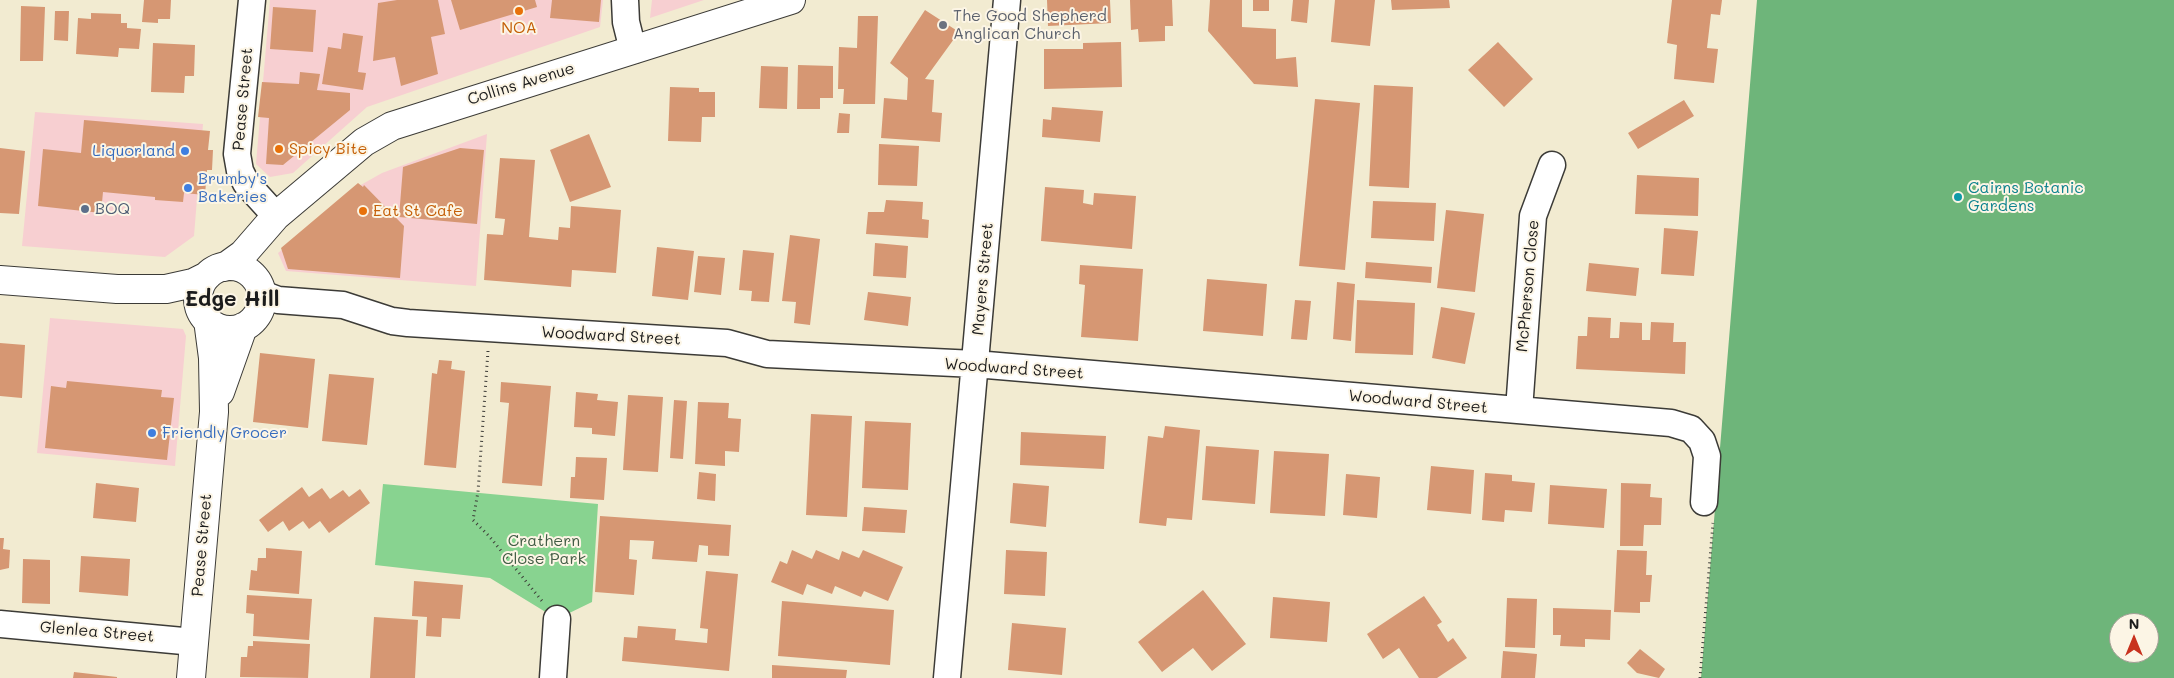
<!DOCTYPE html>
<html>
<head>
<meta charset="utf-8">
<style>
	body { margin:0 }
	#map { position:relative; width:2174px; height:678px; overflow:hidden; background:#f2ebd1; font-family:Mali,sans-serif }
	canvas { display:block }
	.north { position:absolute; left:2109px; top:613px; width:50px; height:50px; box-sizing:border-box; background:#fcf5e5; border:1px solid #a29e95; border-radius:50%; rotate:0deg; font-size:14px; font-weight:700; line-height:20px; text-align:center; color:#1c1c1c }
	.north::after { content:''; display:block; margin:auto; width:18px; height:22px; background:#c8321e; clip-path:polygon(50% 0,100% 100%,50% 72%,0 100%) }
</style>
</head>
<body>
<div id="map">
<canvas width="2174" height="678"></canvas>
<div class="north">N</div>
</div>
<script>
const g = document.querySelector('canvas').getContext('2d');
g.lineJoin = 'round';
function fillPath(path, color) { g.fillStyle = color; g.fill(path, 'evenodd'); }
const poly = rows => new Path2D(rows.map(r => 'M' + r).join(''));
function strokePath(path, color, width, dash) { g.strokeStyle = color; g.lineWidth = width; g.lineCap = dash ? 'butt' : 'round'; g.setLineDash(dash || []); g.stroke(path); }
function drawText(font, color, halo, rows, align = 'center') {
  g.font = font + ' Mali,sans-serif'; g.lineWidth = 4; g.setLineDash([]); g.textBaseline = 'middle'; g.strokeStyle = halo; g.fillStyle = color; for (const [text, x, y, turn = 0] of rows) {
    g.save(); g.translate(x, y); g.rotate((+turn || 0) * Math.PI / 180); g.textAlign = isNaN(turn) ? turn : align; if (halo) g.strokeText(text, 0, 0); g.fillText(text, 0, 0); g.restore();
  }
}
const built = poly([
	[270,0,603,0,600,27,367,107,293,173,270,177,256,164],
	[652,0,704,0,650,18],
	[35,112,203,124,194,236,165,257,22,246],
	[487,134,476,286,286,271,278,253,359,186,382,173],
	[50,318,183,329,186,336,175,466,37,453]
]);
const green = poly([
	[383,484,598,504,592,602,557,619,490,578,375,565]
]);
const forest = poly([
	[1757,0,2174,0,2174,678,1701,678],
	[2119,623,2149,623,2149,653,2119,653]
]);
const building = poly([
	[144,0,171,0,170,19,158,19,158,23,142,22],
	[397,0,438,0,445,34,431,37,438,74,401,86,395,57,373,61,378,3],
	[451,0,535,0,537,7,460,30],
	[552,0,601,0,599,22,550,18],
	[1047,0,1110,0,1111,23,1048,26],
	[1130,0,1172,0,1173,26,1165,26,1165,41,1139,42,1138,29,1131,30],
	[1210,0,1242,0,1242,27,1276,29,1276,59,1296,57,1298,87,1254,84,1208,31],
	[1253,0,1269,0,1269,11,1253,11],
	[1293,0,1309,0,1307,23,1291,21],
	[1335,0,1375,0,1370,46,1331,42],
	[1391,0,1449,0,1450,8,1392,10],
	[1672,0,1722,0,1720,15,1711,14,1707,48,1718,49,1714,83,1674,79,1677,45,1667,43],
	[21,6,45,7,43,61,20,61],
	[273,7,316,10,313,52,270,49],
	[925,10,959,32,925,79,934,80,932,112,942,113,940,142,881,138,884,98,907,100,908,78,890,63],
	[55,11,69,11,68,41,54,40],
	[91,13,121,14,121,23,127,23,127,28,141,29,139,49,119,48,118,57,76,54,78,18,91,19],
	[858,16,878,16,875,104,843,104,844,89,838,89,839,47,857,48],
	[343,33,363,36,358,72,366,73,363,90,322,84,328,47,341,49],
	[1121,42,1122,87,1044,89,1044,49,1083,49,1083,43],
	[1498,42,1533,79,1504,107,1468,70],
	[153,43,195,45,194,76,185,76,184,93,151,92],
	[798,65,833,66,833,98,820,98,820,109,797,109],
	[761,66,788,67,787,109,759,108],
	[300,72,320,74,317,90,350,93,350,110,283,165,266,164,269,118,258,117,262,82,299,84],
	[1374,85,1413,87,1409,188,1369,186],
	[670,87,699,88,699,92,715,92,715,117,702,117,701,142,668,141],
	[1315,99,1360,103,1345,270,1299,266],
	[1684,100,1694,116,1638,149,1628,133],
	[1052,107,1103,111,1100,142,1042,137,1043,119,1051,120],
	[839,113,850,114,849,133,837,133],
	[84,120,210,131,208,150,213,150,212,170,207,170,205,195,184,193,183,202,155,200,155,197,103,192,101,213,38,206,43,149,81,153],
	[589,134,611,187,570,202,550,150],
	[879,144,919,146,917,186,878,185],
	[0,148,25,151,19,214,0,213],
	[460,148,484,150,477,224,399,217,403,167],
	[500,158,535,160,529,237,558,240,559,227,570,228,571,206,621,210,616,273,572,270,571,287,484,280,487,234,503,235,505,219,495,218],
	[1637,175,1699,178,1698,216,1635,214],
	[358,183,363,187,364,185,404,226,400,278,288,269,281,248],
	[1045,187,1084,190,1083,203,1093,205,1094,193,1136,196,1132,249,1041,241],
	[886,200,923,202,922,219,929,220,928,238,866,234,868,212,884,212],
	[1373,201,1436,203,1434,241,1371,238],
	[1446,210,1484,214,1475,292,1437,288],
	[1664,228,1698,231,1694,276,1661,274],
	[790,235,820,239,810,325,794,323,796,302,782,301],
	[875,243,908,246,906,278,873,276],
	[657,247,694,251,688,300,652,296],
	[743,250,774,253,769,302,751,301,752,291,739,290],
	[698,256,725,258,721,295,694,292],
	[1366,262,1432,267,1431,283,1365,278],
	[1589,263,1639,268,1636,296,1586,291],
	[1080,265,1143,269,1138,341,1081,337,1085,285,1079,284],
	[1207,279,1267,284,1263,336,1203,331],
	[1337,282,1355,284,1351,341,1333,339],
	[868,292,911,297,908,326,864,320],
	[1295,300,1311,301,1307,340,1291,339],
	[1357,300,1415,303,1413,355,1355,353],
	[1441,307,1475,313,1465,364,1432,358],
	[1588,317,1611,318,1610,338,1619,338,1620,322,1642,323,1642,340,1650,340,1651,322,1674,323,1673,342,1686,342,1685,374,1576,369,1578,336,1587,336],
	[0,343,25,345,22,398,0,396],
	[260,353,315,359,308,428,253,422],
	[439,360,452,361,451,369,465,371,456,468,424,465,432,373,437,374],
	[329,374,374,378,367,445,322,441],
	[67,381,162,390,161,397,174,398,167,460,45,448,51,386,66,388],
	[501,382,551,386,542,486,502,483,509,403,500,402],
	[576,392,598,394,597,400,618,402,615,436,592,434,592,428,574,427],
	[628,395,663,397,658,472,623,470],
	[674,400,687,401,683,459,670,458],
	[698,402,729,403,728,418,741,419,739,452,725,451,725,466,695,464],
	[811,414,852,416,847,517,806,515],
	[865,421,911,423,908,490,862,488],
	[1165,426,1200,430,1192,520,1167,518,1166,526,1139,523,1148,436,1163,438],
	[1021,432,1106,436,1104,469,1020,465],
	[1206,446,1259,450,1255,504,1202,500],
	[1274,451,1329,454,1325,516,1270,513],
	[576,457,607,458,604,500,570,498,571,477,575,477],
	[1431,466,1474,470,1471,514,1427,510],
	[699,472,716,474,715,501,697,499],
	[1485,473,1512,475,1512,481,1535,483,1532,512,1505,510,1504,522,1482,520],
	[1346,474,1380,477,1377,518,1343,515],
	[96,483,139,488,136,522,93,518],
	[1013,483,1049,486,1046,527,1010,523],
	[1621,483,1651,484,1650,497,1662,498,1661,525,1644,525,1643,546,1620,546],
	[1550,485,1607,489,1604,528,1548,524],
	[302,487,309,497,322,488,330,499,343,490,349,497,360,489,370,503,329,533,320,521,309,529,303,521,289,531,283,521,268,532,259,520],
	[864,507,907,510,905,533,862,531],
	[600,516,731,525,729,556,708,555,708,546,699,545,697,562,652,559,654,541,630,540,629,559,637,560,634,595,595,592],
	[0,538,4,538,3,549,10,550,9,568,0,570],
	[266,548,302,551,299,594,249,590,251,570,257,571,258,558,266,558],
	[792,550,812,559,816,550,839,560,842,551,859,558,863,550,903,567,888,601,864,591,861,597,835,586,832,594,807,584,803,595,771,582,780,561,787,564],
	[1006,550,1047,552,1045,596,1004,594],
	[1617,550,1647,551,1646,575,1652,575,1650,602,1640,602,1640,613,1614,612],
	[81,556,130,559,128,596,79,592],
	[23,559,50,560,50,604,22,603],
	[706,571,738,574,729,671,622,661,624,637,637,638,638,626,676,629,675,640,707,643,708,629,700,628],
	[414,581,463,585,460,619,442,618,441,637,426,636,427,617,412,616],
	[1203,590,1246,644,1212,671,1193,648,1162,672,1138,642],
	[247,595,312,599,309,640,253,636,254,614,246,613],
	[1424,596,1442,622,1437,625,1448,642,1453,638,1467,658,1437,678,1419,678,1399,648,1383,659,1367,634],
	[1273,597,1330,602,1327,642,1270,638],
	[1507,598,1537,599,1535,648,1505,647],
	[782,601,894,610,890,665,778,656],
	[1553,608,1611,610,1610,640,1585,639,1585,647,1560,646,1561,635,1553,635],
	[374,617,418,620,415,678,370,678],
	[1012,623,1066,628,1062,675,1008,670],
	[253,641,310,644,308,678,240,677,241,657,247,657,248,646,253,646],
	[1640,649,1665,669,1659,678,1637,673,1627,663],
	[1503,651,1537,654,1535,678,1501,678],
	[772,665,847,670,846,678,772,678],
	[74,672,117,677,117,678,73,678]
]);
const path = poly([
	[488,351,478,492,473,520,489,536,542,601],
	[1700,678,1713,523]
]);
const minor = poly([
	[252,0,237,154,240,171,246,183,276,216],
	[625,0,626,22,633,50],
	[262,294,278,300,343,305,392,321,408,323,727,343,767,354,975,364,1671,423,1691,429,1702,441,1707,456,1704,502],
	[1519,410,1533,216,1552,165],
	[0,624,194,642],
	[553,678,557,619],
	[947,678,1007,0]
]);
const tertiary = poly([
	'198 298a32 32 0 1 1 64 0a32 32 0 1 1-64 0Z',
	[225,267,243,254,276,216,364,142,392,126,791,0],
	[0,280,117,289,166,289,193,283,207,276],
	[220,392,243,327],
	[191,678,214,412,213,358,208,320]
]);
const markers = [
	[519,11,5,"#e8710a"],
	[943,25,5,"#6b7280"],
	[279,149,5,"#e8710a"],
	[185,151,5,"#3f7fe0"],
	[188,188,5,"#3f7fe0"],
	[1958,197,5,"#0f9aa8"],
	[85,209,5,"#5c6f8a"],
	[363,211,5,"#e8710a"],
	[152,433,5,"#3f7fe0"]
];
const worshipNames = [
	["The Good Shepherd",953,16],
	["Anglican Church",953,34]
];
const foodNames = [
	["NOA",519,28,"center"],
	["Spicy Bite",289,149],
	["Eat St Cafe",373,211]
];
const streetNames = [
	["Collins Avenue",521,84,-17],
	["Pease Street",243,99,-85],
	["Mayers Street",983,279,-85],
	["McPherson Close",1528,286,-85],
	["Woodward Street",611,336,3],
	["Woodward Street",1014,369,4],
	["Woodward Street",1418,402,5],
	["Pease Street",202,545,-85],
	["Glenlea Street",97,632,5]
];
const shopNames = [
	["Liquorland",175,151,"right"],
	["Brumby's",198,179],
	["Bakeries",198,197],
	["Friendly Grocer",162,433]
];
const cultureNames = [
	["Cairns Botanic",1968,188],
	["Gardens",1968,206]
];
const serviceNames = [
	["BOQ",95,209]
];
const parkNames = [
	["Crathern",544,541],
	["Close Park",544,559]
];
const districtNames = [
	["Edge Hill",232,300]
];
fillPath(built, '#f7cfd1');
fillPath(green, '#88d390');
fillPath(forest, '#6eb57a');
fillPath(building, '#d69773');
strokePath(minor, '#3c3b37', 29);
strokePath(tertiary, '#3c3b37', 30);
strokePath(path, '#3c3b37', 3, [1, 4]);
strokePath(minor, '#fff', 26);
strokePath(tertiary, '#fff', 28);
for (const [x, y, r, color] of markers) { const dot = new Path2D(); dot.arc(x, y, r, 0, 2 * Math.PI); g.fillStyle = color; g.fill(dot); strokePath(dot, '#fcf5e5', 2); }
drawText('16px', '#5b616d', '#fcf5e5', worshipNames, 'left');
drawText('16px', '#c56008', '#fcf5e5', foodNames, 'left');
drawText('16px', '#1c1c1c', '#fcf5e5', streetNames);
drawText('16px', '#366cbe', '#fcf5e5', shopNames, 'left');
drawText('16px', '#0d838f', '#fcf5e5', cultureNames, 'left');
drawText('16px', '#4e5e75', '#fcf5e5', serviceNames, 'left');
drawText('16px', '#425c45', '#fcf5e5', parkNames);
drawText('bold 21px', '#1c1c1c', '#fcf5e5', districtNames);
</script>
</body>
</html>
